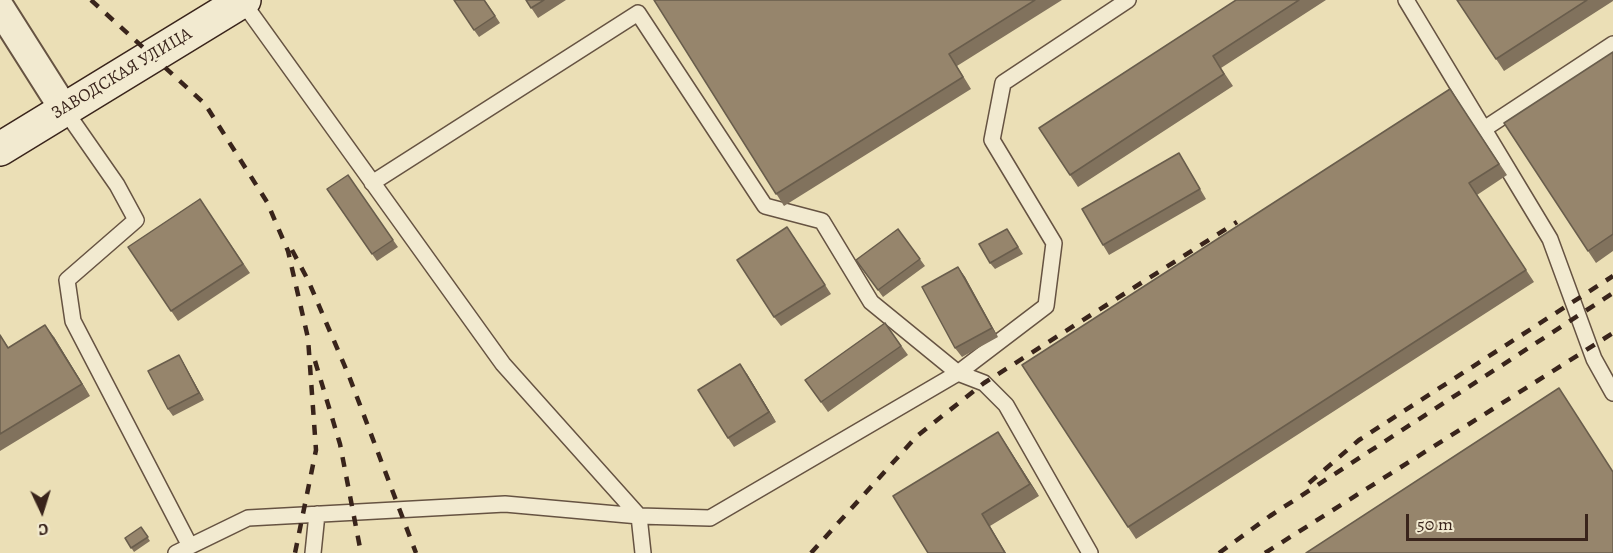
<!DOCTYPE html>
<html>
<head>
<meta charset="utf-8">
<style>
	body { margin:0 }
	#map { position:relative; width:1613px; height:553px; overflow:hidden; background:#ebdfb6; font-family:Alegreya,serif }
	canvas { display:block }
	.north { position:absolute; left:12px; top:481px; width:60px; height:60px; -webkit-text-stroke:4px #f2ead0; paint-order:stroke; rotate:176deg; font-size:16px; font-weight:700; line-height:24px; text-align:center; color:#39241b }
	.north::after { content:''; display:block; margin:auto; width:21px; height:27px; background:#39241b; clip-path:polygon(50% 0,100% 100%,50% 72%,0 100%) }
	.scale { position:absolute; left:1406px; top:514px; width:182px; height:27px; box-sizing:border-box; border:3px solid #39241b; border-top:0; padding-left:8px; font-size:18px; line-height:21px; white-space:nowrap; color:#39241b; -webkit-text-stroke:4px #f2ead0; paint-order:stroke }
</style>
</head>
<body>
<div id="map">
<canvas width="1613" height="553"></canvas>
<div class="north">С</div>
<div class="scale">50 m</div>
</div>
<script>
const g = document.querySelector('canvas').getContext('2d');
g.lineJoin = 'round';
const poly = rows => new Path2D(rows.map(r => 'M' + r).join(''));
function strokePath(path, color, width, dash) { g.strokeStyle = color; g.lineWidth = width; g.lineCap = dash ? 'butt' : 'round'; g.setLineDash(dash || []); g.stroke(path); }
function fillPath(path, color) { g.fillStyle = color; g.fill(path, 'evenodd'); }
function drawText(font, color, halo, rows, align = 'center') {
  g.font = font + ' Alegreya,serif'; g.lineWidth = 4.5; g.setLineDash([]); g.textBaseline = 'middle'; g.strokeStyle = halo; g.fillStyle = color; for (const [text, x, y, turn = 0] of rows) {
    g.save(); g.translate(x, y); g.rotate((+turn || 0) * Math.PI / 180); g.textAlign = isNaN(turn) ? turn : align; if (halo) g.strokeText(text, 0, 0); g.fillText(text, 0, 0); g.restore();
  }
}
const lane = poly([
	[1406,0,1550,239,1594,359,1613,393],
	[242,1,503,364,639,516,643,553],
	[64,109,117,185,136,220,67,280,73,321,190,546],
	[1484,129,1613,44],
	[372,183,638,13,765,206,822,221,871,302,958,373,984,383,1006,405,1090,553],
	[176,553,248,518,505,504,639,516,710,518,958,373,1046,306,1054,243,992,140,1003,83,1128,0],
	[313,553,317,514]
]);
const street = poly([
	[0,8,64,109]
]);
const secondary = poly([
	[0,149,244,0]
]);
const rail = poly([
	[91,0,205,104,267,202,288,251,308,338,316,450,295,553],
	[292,250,308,280,349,376,416,553],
	[315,361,340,444,361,553],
	[1309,483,1359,440,1613,276],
	[811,553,917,436,984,383,1237,222],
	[1219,553,1270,516,1613,293],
	[1265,553,1613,333]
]);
const wall = poly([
	[485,0,500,23,479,37,474,30],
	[526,0,566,0,538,18],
	[654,0,1062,0,957,66,971,89,784,206],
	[1236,0,1326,0,1221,68,1233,86,1078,187,1070,175],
	[1457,0,1613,0,1613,1,1504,71],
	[1613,52,1613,251,1596,263,1588,251],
	[1450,89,1507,175,1477,195,1534,282,1136,539,1128,527],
	[1185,163,1206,199,1109,255,1103,245],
	[348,175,398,247,377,261,327,189],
	[200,199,250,273,178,321,128,247],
	[898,229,925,266,883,297,856,260],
	[1007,229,1023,254,995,269,990,263],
	[794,237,831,294,781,326,774,317],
	[958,267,965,277,998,337,962,357,955,348],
	[885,323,908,355,828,412,805,380],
	[0,335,9,348,54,337,90,396,0,451],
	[183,362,204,400,173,416,168,409],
	[747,374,776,422,734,447,728,438],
	[998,432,1039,496,990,526,928,553],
	[141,527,150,541,134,552,125,538]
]);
const shadedWall = poly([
	[958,267,965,277,998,337,992,328],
	[45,325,54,337,90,396,82,384],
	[179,355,183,362,204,400,199,393],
	[740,364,747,374,776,422,769,412],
	[998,432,1006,444,1039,496,1030,484],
	[982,514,990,526,1006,553,1005,553]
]);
const building = poly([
	[454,0,484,0,495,16,474,30,454,0],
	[526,0,544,0,531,8,526,0],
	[654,0,1035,0,949,54,963,77,776,194,654,0],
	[1236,0,1299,0,1213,56,1224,74,1070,175,1039,128,1236,0],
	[1457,0,1587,0,1496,59,1457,0],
	[1613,52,1613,234,1588,251,1504,123,1613,52],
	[1450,89,1499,164,1469,183,1526,270,1128,527,1022,365,1450,89],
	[1179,153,1200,189,1103,245,1082,209,1179,153],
	[348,175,393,240,372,254,327,189,348,175],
	[200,199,243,264,171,311,128,247,200,199],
	[787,227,825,285,774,317,737,260,787,227],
	[898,229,920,259,878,290,856,260,898,229],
	[1007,229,1018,247,990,263,979,244,1007,229],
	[958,267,992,328,955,348,922,287,958,267],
	[885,323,901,346,821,402,805,380,885,323],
	[45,325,82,384,0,434,0,335,8,348,45,325],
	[179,355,199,393,168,409,148,371,179,355],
	[740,364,769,412,728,438,698,390,740,364],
	[1559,388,1613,472,1613,553,1306,553,1559,388],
	[998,432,1030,484,982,514,1005,553,928,553,893,496,998,432],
	[141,527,148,537,131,548,125,538,141,527]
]);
const streetNames = [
	["ЗАВОДСКАЯ УЛИЦА",122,74,-31]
];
strokePath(lane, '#665342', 18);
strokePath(street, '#665342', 32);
strokePath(secondary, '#39241b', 36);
strokePath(lane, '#f2ead0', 15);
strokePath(street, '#f2ead0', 28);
strokePath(secondary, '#f2ead0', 33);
strokePath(rail, '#39241b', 4.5, [10, 10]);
fillPath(wall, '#81725d');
fillPath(shadedWall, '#695d4c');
fillPath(building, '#96856c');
strokePath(building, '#695d4c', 1.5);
drawText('18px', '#39241b', '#f2ead0', streetNames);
</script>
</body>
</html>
